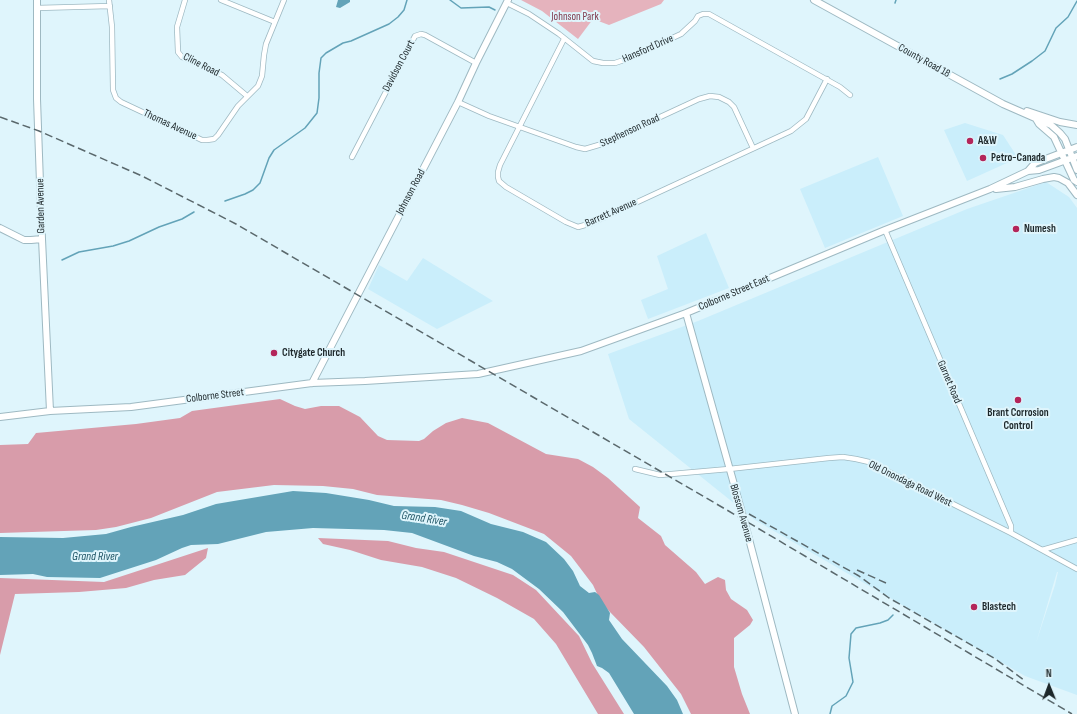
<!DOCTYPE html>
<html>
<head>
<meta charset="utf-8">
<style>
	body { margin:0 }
	#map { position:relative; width:1077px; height:714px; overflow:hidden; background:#dff5fc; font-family:"Sofia Sans Condensed",sans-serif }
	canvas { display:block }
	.north { position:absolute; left:1029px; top:666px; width:40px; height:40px; -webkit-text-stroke:3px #dff5fc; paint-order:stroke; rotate:359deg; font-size:11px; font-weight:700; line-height:16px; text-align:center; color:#1d272a }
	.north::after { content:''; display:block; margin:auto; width:14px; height:18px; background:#1d272a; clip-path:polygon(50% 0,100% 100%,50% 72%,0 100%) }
</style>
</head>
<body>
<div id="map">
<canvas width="1077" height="714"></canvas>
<div class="north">N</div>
</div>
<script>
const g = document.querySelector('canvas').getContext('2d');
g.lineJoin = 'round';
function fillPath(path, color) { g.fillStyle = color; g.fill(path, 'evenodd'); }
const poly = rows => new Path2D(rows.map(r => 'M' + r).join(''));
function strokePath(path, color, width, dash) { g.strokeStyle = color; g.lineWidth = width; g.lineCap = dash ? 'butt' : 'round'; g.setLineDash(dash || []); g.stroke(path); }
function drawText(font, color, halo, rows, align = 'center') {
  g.font = font + ' "Sofia Sans Condensed",sans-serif'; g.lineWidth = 4; g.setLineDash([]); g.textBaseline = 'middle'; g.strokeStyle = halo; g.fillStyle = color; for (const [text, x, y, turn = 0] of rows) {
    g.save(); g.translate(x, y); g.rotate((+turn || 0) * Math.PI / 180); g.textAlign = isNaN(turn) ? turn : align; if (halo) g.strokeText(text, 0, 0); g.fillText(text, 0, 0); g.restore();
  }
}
const built = poly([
	[965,123,1003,135,1018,158,967,181,944,130],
	[878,157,903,216,825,248,800,189],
	[1046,182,1069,197,1077,208,1077,695,1025,676,755,520,629,419,608,354,698,321,967,209],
	[1058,572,1055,585,1036,643,1057,572],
	[706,233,729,288,648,319,641,300,668,289,657,256],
	[423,258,493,301,437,329,368,289,379,265,407,281]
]);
const green = poly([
	[521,0,664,0,661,4,609,25,593,19,578,39,542,11]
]);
const forest = poly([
	[280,399,295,406,305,409,321,406,339,406,360,417,378,436,387,440,419,441,424,439,433,431,446,423,462,418,488,423,546,454,578,459,593,467,608,478,640,507,638,518,661,536,665,545,696,572,705,584,718,577,725,580,726,590,731,599,747,610,753,620,750,625,734,638,734,667,742,694,750,714,691,714,681,694,644,647,609,611,600,600,593,585,571,556,544,534,489,513,462,505,441,500,377,495,353,489,323,486,274,485,217,492,151,518,116,527,96,530,0,533,0,445,28,444,36,433,136,424,180,418,192,411],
	[318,538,388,541,416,548,444,552,513,575,536,590,579,636,592,663,624,714,598,714,556,644,534,619,497,598,456,578,422,567,381,560,350,550,323,544],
	[208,548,206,558,185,575,154,580,126,588,79,592,15,594,0,655,0,578,104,582]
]);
const water = poly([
	[338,0,350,0,350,2,340,8,336,7],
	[293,491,326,493,369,500,394,506,435,507,461,511,491,524,523,532,546,542,564,559,573,571,580,586,589,593,595,592,599,595,610,613,609,620,622,639,667,686,677,700,683,714,634,714,609,673,602,668,597,666,592,653,588,645,563,612,539,589,512,569,497,562,474,556,412,533,384,530,313,528,266,532,218,544,191,545,182,548,156,560,100,578,47,577,33,574,0,575,0,537,63,538,106,534,131,527,183,515,216,504]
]);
const stream = poly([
	[450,0,461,8,489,7,495,10],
	[895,3,896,0],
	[1000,79,1012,74,1032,61,1045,51,1056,28,1068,17,1077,1],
	[225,201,245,194,253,190,260,183,269,158,274,150,305,128,317,113,319,98,319,73,321,58,326,53,343,43,351,41,389,24,398,17,404,10,407,0],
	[62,260,79,252,113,246,129,241,159,227,182,219,194,212],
	[830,714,832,706,846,696,853,682,849,658,851,634,856,628,880,623,888,620,893,615]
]);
const street = poly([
	[109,0,112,27,113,90,116,98,121,102,202,140,207,140,214,139,218,135,238,106,258,86,262,76,264,55,266,44,284,0],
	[185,0,177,27,178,52,182,57,222,75,247,96],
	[221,0,275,22],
	[507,3,529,14,559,34,593,61,603,63,615,63,627,59,681,34,695,21,698,16,703,14,709,14,840,87,850,95],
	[37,8,110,6],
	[564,39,500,165,498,172,498,177,499,181,506,187,566,222,578,227,592,223,791,131,806,119,827,79],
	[458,102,489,116,576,147,585,149,602,144,699,99,710,96,719,97,729,102,734,107,753,148],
	[352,157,415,36,421,34,425,35,476,63],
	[885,230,1011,526,1011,533],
	[635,469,660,475,729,469,829,458,843,457,856,459,869,462,1011,533,1077,569],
	[1042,550,1077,540]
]);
const secondary = poly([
	[37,0,37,99,42,239,50,411],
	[814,0,1003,104,1051,125,1060,133,1065,139,1077,170],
	[1027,111,1060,122,1077,125],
	[1036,119,1039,124,1054,137,1074,180,1077,182],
	[1028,171,1035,163,1077,147],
	[996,189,1015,187,1043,179,1054,177,1059,178,1068,183,1077,195],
	[0,228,24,240,31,240,42,239],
	[686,313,744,520,795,714],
	[312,383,458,102,476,63,508,0],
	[0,417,50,411,131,407,312,383,365,381,478,374,581,351,686,313,885,230,990,189,1028,171,1039,170,1077,156]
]);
const rail = poly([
	[0,117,39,131,142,176,236,224,744,520,1072,714],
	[749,514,859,576,889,598,994,658,1024,680],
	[857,570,886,583]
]);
const markers = [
	[970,141,4,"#b3255a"],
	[983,158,4,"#b3255a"],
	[1016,229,4,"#b3255a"],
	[274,353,4,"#b3255a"],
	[1018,400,4,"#b3255a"],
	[974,607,4,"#b3255a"]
];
const parkNames = [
	["Johnson Park",575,17]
];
const streetNames = [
	["Hansford Drive",648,49,-24],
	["County Road 18",924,61,29],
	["Cline Road",201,65,27],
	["Davidson Court",399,66,-62],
	["Thomas Avenue",170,125,25],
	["Stephenson Road",630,131,-25],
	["Johnson Road",411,192,-62],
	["Garden Avenue",41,206,-91],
	["Barrett Avenue",611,213,-24],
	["Colborne Street East",734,293,-23],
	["Garnet Road",949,382,67],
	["Colborne Street",215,396,-7],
	["Old Onondaga Road West",910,484,26],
	["Blossom Avenue",741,513,74]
];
const poiNames = [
	["A&W",978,141],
	["Petro-Canada",991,158],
	["Numesh",1024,229],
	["Citygate Church",282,353],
	["Brant Corrosion",1018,413,"center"],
	["Control",1018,426,"center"],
	["Blastech",982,607]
];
const waterNames = [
	["Grand River",424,519,9],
	["Grand River",95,557]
];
fillPath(built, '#caeefb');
fillPath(green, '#e5b3bd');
fillPath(forest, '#d89caa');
fillPath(water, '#63a3b8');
strokePath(stream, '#63a3b8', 1.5);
strokePath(street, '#9eb9c2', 6);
strokePath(secondary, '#9eb9c2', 8);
strokePath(street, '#fff', 4.5);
strokePath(secondary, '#fff', 6);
strokePath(rail, '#5a686c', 1.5, [8, 4]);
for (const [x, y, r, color] of markers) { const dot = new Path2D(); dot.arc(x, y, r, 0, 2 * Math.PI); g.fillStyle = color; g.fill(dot); strokePath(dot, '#dff5fc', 1.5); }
drawText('11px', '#7f374b', '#dff5fc', parkNames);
drawText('11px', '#1d272a', '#dff5fc', streetNames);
drawText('bold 11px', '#1d272a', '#dff5fc', poiNames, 'left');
drawText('italic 12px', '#225767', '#dff5fc', waterNames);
</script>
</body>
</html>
